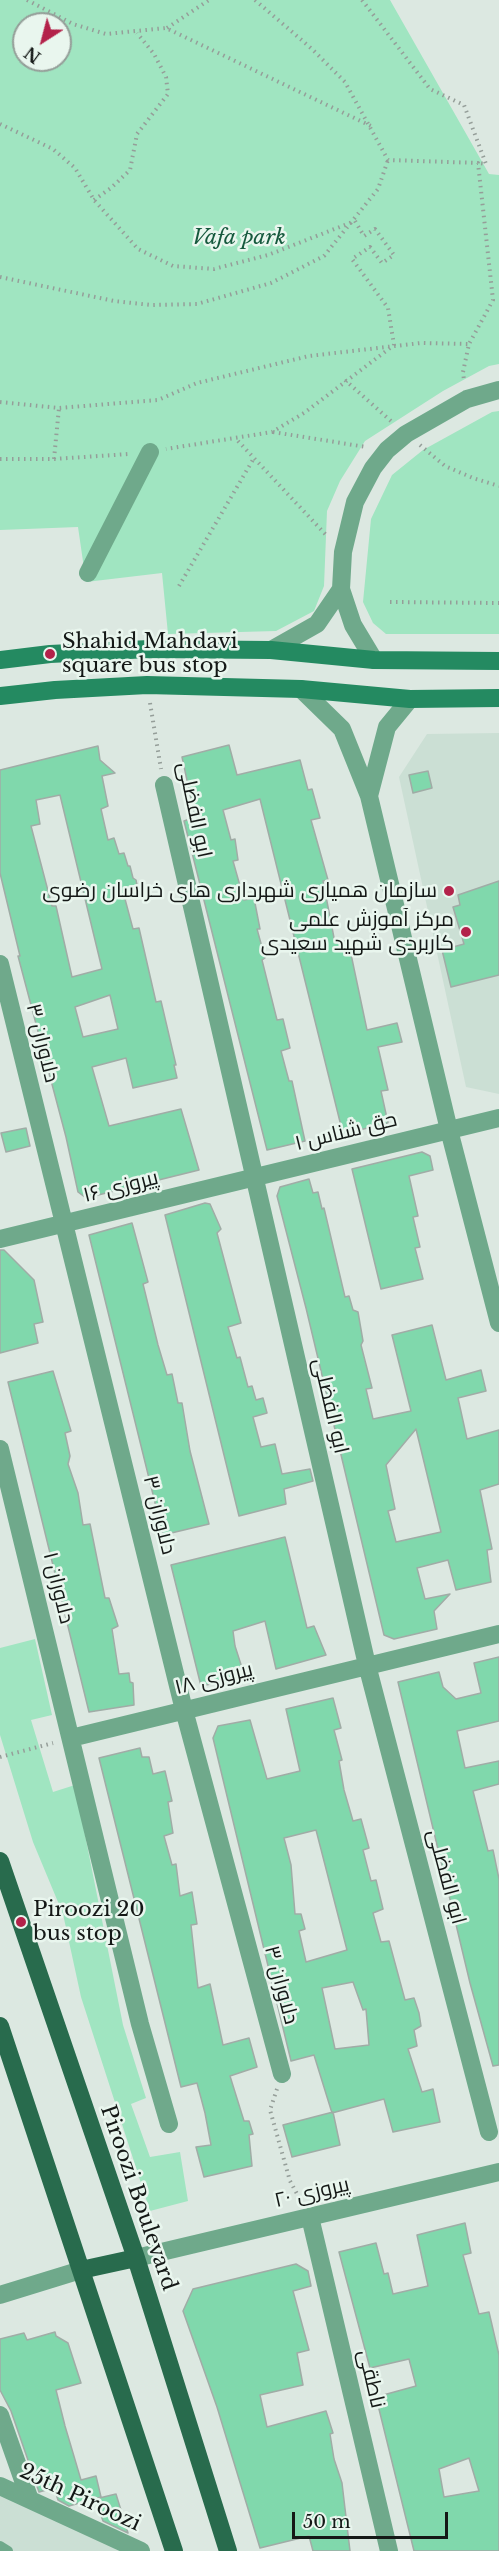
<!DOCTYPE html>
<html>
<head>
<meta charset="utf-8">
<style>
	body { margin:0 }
	#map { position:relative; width:499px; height:2551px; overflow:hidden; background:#dce8e1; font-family:"Libre Baskerville",serif }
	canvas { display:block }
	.north { position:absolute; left:12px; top:12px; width:60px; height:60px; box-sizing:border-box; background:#e9f6ee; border:2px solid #949d98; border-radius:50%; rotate:216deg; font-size:16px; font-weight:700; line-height:24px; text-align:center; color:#141816 }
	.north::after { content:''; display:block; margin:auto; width:21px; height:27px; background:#b3224a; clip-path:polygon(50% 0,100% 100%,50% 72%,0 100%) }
	.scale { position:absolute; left:292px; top:2512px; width:156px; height:27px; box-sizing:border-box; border:3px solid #141816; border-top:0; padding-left:8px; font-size:18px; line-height:21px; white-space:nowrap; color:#141816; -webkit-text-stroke:4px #e9f6ee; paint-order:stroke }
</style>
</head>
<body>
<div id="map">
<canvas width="499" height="2551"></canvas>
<div class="north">N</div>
<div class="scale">50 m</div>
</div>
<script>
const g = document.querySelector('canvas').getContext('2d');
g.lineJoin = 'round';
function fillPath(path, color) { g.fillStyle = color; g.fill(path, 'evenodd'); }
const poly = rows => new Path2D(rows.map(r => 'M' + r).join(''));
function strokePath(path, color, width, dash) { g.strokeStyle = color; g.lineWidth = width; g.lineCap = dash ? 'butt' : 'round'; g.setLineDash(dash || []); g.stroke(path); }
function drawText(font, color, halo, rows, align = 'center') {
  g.font = font + ' "Libre Baskerville",Cairo,serif'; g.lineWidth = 5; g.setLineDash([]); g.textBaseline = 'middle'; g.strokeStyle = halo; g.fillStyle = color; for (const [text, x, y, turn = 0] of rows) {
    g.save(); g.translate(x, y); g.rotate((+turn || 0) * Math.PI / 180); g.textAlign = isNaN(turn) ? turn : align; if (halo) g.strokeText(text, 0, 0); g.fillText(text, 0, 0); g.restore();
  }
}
const built = poly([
	[499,733,499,1094,466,1087,399,777,427,734],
	[0,2495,122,2551,0,2551]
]);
const green = poly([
	[0,0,390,0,489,174,499,175,499,364,489,366,443,391,365,441,340,481,327,511,324,586,314,611,276,631,168,634,162,573,86,582,78,527,0,530],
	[24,24,60,24,60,60,24,60],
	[499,411,499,634,386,634,373,623,363,602,371,519,392,475,423,450,492,412],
	[35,1639,52,1715,31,1720,53,1792,75,1785,123,2025,146,2098,131,2104,150,2157,180,2152,188,2201,150,2211,81,1997,63,1914,33,1842,0,1735,0,1648]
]);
const building = poly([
	[229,745,237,775,300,760,308,790,312,789,320,818,311,820,328,880,323,881,335,943,348,940,367,1030,397,1023,402,1042,378,1047,388,1090,381,1091,388,1123,343,1134,260,799,223,810,231,840,235,839,238,860,233,861,244,900,254,898,260,929,257,929,265,958,262,960,277,1020,283,1019,290,1048,281,1051,289,1081,292,1081,305,1141,267,1150,184,821,195,817,182,757,229,745],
	[98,746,100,760,115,773,102,776,108,806,101,809,108,840,114,838,119,854,124,853,128,866,130,866,133,878,136,880,139,895,125,899,133,929,139,928,156,1002,161,1001,176,1065,174,1065,177,1078,133,1088,126,1058,92,1067,109,1126,181,1109,199,1170,86,1198,78,1192,66,1137,18,956,20,956,0,873,0,770,98,746],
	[60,795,102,969,72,977,56,906,52,906,31,826,40,824,36,800,60,795],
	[110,995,118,1029,83,1037,75,1007,110,995],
	[428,771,432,788,413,793,409,775,428,771],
	[499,881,499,975,451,987,442,950,464,944,453,907,460,905,458,895,499,881],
	[26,1128,30,1146,6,1152,1,1133,26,1128],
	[422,1152,430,1156,433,1170,409,1176,418,1216,413,1217,420,1247,415,1248,423,1279,381,1289,352,1169,422,1152],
	[309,1179,313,1193,318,1192,322,1209,324,1208,345,1297,349,1296,353,1310,358,1312,363,1341,361,1345,372,1388,366,1389,373,1419,411,1411,392,1335,432,1325,446,1380,481,1370,486,1391,458,1398,467,1439,499,1430,499,1484,480,1490,492,1549,487,1550,491,1582,456,1590,448,1560,417,1568,425,1599,450,1594,434,1611,437,1629,394,1639,384,1635,306,1308,277,1196,280,1187,309,1179],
	[416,1429,441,1532,396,1542,388,1511,395,1509,386,1465,416,1429],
	[205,1203,210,1204,221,1229,217,1233,241,1323,228,1327,237,1358,240,1357,248,1387,252,1386,256,1400,263,1398,267,1413,253,1417,261,1447,275,1444,282,1474,310,1469,313,1481,284,1489,286,1504,239,1516,165,1215,205,1203],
	[132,1223,148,1282,143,1284,158,1345,167,1375,172,1374,178,1403,182,1403,190,1451,209,1524,163,1535,89,1235,132,1223],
	[0,1250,4,1250,34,1280,43,1322,34,1324,38,1343,0,1353,0,1250],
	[53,1371,71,1431,65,1433,70,1456,68,1464,78,1493,83,1525,90,1524,105,1598,109,1598,118,1626,112,1629,119,1674,129,1673,130,1682,133,1683,134,1705,89,1712,8,1382,53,1371],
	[285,1537,307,1628,314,1626,326,1655,276,1669,265,1621,233,1631,235,1646,245,1677,201,1686,171,1565,285,1537],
	[499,1657,499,1721,457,1731,465,1768,499,1761,499,1784,473,1791,488,1851,493,1850,499,1879,499,2065,493,2066,470,1983,398,1682,439,1672,443,1687,456,1699,481,1693,474,1663,499,1657],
	[333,1698,341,1728,334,1730,342,1760,339,1761,344,1790,353,1821,361,1819,369,1848,363,1850,371,1881,376,1880,383,1909,373,1913,381,1942,389,1941,405,2000,414,1998,419,2013,421,2026,414,2030,417,2046,408,2049,422,2092,433,2089,440,2122,393,2132,384,2099,332,2113,314,2055,291,2061,213,1738,218,1726,250,1720,267,1779,300,1771,286,1709,333,1698],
	[316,1830,347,1950,306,1962,299,1931,305,1929,301,1914,295,1914,291,1865,284,1838,316,1830],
	[353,1982,363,2010,366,2009,369,2045,335,2049,322,1988,353,1982],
	[140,1748,142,1757,149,1757,153,1774,165,1771,172,1801,168,1802,173,1833,164,1836,172,1865,176,1864,180,1896,192,1892,197,1924,191,1925,198,1988,210,1984,223,2045,249,2038,257,2067,230,2076,244,2121,249,2121,253,2134,249,2135,252,2166,204,2177,196,2147,211,2145,205,2113,197,2083,181,2087,99,1758,140,1748],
	[333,2112,340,2145,292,2157,283,2125,333,2112],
	[465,2223,471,2253,463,2255,479,2314,489,2312,499,2355,499,2551,414,2551,376,2397,416,2386,409,2359,370,2368,339,2252,376,2243,384,2274,388,2273,393,2294,428,2286,417,2235,465,2223],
	[469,2458,479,2491,444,2497,439,2469,469,2458],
	[296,2264,308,2271,311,2286,293,2291,309,2350,297,2353,303,2385,260,2395,267,2427,326,2411,333,2433,330,2434,334,2459,342,2483,350,2551,313,2551,309,2536,260,2548,217,2407,183,2311,193,2289,296,2264],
	[55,2332,56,2336,68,2343,81,2383,56,2390,65,2426,81,2480,96,2476,101,2497,69,2506,58,2500,54,2488,39,2492,11,2411,0,2390,0,2339,24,2333,27,2340,55,2332],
	[116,2494,128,2533,103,2521,95,2499,116,2494]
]);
const path = poly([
	[27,0,73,24,106,34,166,28,371,126],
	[255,0,312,49,345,82,388,160,478,163,493,300,469,344,463,372,464,380],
	[362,0,430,89,464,105,486,164,478,163],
	[167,28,209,0],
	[0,124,53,149,75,168,94,200,138,249,173,266,214,269,268,255,355,221,364,236,375,229,394,255,382,263,370,247,352,259,388,308,394,345,304,413,272,432,166,449],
	[94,200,111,188,130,170,137,134,168,94,166,77,154,54,137,33],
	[0,277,114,301,151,305,197,304,271,283,324,256,378,189,388,160],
	[345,380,391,421],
	[0,402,59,408,158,400,197,383,309,356,421,343,469,344],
	[273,432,366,447],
	[238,441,328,537],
	[420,445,445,466,473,478,499,486],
	[0,459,54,459,129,454],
	[54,459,59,408],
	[179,586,254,458],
	[390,602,499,603],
	[150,703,161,769],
	[0,1757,53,1743],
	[277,2089,270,2110,290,2181,301,2201]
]);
const lane = poly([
	[0,2546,8,2551]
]);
const street = poly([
	[88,573,150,452],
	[271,650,317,624,341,589],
	[374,660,353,625,341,589,343,552,355,502,373,468,387,450,406,434,467,399,499,390],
	[301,689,342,729,369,796,449,1130,499,1323],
	[164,785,367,1665,489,2132],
	[369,796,387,727,410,699],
	[0,964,184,1710,282,2074],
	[0,1239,499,1118],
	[0,1449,140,2024,169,2124],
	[71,1738,499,1634],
	[310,2217,389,2551],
	[136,2258,499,2172],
	[0,2295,81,2270],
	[0,2415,30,2500],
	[0,2486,141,2551]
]);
const secondary = poly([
	[0,660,50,654,149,649,271,650,374,660,499,661],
	[0,696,55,690,147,685,301,689,410,699,499,698]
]);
const primary = poly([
	[0,1861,136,2258,228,2551],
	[0,2026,174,2551],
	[81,2270,136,2258]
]);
const markers = [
	[50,654,6,"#b3224a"],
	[449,891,6,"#b3224a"],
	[466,932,6,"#b3224a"],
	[21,1922,6,"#b3224a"]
];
const parkNames = [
	["Vafa park",239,238]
];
const poiNames = [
	["Shahid Mahdavi",62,642],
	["square bus stop",62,666],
	["سازمان همیاری شهرداری های خراسان رضوی",437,891,"right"],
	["مرکز آموزش علمی",454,920,"right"],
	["کاربردی شهید سعیدی",454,944,"right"],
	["Piroozi 20",33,1910],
	["bus stop",33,1934]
];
const streetNames = [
	["ابو الفضلی",194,810,78],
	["دلاوران ۳",42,1043,76],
	["حق شناس ۱",346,1132,-14],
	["پیروزی ۱۶",121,1187,-14],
	["ابو الفضلی",330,1406,77],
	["دلاوران ۳",159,1515,76],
	["دلاوران ۱",58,1588,76],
	["پیروزی ۱۸",214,1679,-14],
	["ابو الفضلی",446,1877,75],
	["دلاوران ۳",281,1985,75],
	["پیروزی ۲۰",312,2193,-13],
	["Piroozi Boulevard",138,2198,71],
	["ناطقی",371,2379,77],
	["25th Piroozi",80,2498,25]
];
fillPath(built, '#cbdfd4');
fillPath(green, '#a0e5c1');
fillPath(building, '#80d8ac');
strokePath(building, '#a0aca6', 1.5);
strokePath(path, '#959e99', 4, [1.5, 4.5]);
strokePath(lane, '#6fa98b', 10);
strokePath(street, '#6fa98b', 18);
strokePath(secondary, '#248a61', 18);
strokePath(primary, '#286b4d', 18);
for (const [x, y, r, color] of markers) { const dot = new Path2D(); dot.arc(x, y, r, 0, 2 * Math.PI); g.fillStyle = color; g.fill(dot); strokePath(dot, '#e9f6ee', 2); }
drawText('italic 21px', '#15593d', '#e9f6ee', parkNames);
drawText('21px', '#141816', '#e9f6ee', poiNames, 'left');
drawText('21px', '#141816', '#e9f6ee', streetNames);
</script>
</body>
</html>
